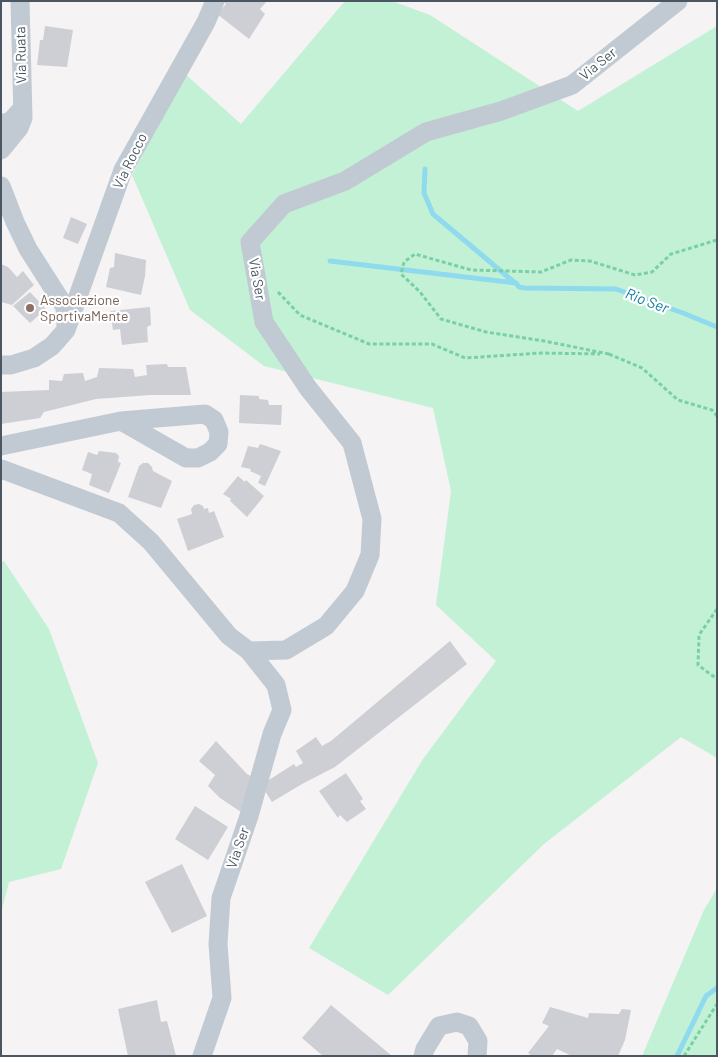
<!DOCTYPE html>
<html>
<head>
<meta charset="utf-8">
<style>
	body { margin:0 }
	#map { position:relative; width:718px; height:1057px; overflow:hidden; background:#f5f3f3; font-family:Barlow,sans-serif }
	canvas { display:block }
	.frame { position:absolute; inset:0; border:2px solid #4a5661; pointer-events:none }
</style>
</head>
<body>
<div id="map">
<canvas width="718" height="1057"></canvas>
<div class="frame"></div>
</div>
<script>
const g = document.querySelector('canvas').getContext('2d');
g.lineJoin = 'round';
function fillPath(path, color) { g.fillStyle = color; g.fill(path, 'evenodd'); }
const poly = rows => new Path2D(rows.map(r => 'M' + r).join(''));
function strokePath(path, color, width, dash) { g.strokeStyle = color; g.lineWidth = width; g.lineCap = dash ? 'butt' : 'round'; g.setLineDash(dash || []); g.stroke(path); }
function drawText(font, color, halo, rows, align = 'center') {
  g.font = font + ' Barlow,sans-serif'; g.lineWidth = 4.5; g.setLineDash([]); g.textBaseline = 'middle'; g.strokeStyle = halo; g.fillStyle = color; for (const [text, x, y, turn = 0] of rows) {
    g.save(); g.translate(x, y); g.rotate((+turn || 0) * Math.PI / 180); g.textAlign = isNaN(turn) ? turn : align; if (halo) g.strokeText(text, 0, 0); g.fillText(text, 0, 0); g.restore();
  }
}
const green = poly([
	[345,1,392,1,430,15,578,111,717,26,717,758,681,737,544,844,388,995,309,948,423,759,496,661,436,605,451,491,433,408,264,366,190,310,132,175,184,73,241,124],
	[4,561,49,629,98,763,61,869,9,882,1,913,1,562],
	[717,888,717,1056,642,1056,704,910]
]);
const stream = poly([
	[425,169,424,193,433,214,515,283],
	[330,261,516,283,519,287,525,288,616,289,683,313,717,327],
	[677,1056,706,996,717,988]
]);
const building = poly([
	[222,1,267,1,260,9,265,14,249,39,217,14,226,4],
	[45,26,73,30,67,67,37,65,40,40,43,40],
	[71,217,87,224,78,244,63,238],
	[115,253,146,260,145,276,141,295,106,287,110,268,114,267],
	[1,264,8,267,17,277,23,271,34,285,12,305,1,302],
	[30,292,46,309,30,323,13,306],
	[150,307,151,325,147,327,148,342,122,345,120,329,113,330,110,311],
	[167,364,168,367,186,367,191,395,150,395,96,399,44,412,40,418,1,424,1,392,49,390,49,380,62,381,64,374,83,373,85,381,97,377,99,368,133,369,135,377,147,375,146,365],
	[240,395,259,396,259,399,268,400,269,405,282,405,281,425,239,423],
	[260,444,281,451,265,486,258,483,261,476,250,471,251,469,241,467,248,446,258,448],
	[99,451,116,453,119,456,118,462,121,463,109,493,89,485,92,474,82,470,88,452,97,455],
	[143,463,148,463,152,467,153,471,172,481,161,508,128,497,139,466],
	[238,476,245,482,246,480,264,496,247,517,230,501,231,499,223,494],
	[199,504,203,506,204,509,208,508,209,513,214,511,224,537,188,551,177,519,192,514,191,509,194,505],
	[450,641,467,664,335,767,302,784,272,802,261,785,294,764,296,767,303,763,296,751,316,737,322,746,331,741],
	[216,741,247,774,256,779,244,814,220,798,208,786,215,775,199,761],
	[346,773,363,799,360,801,366,809,347,822,340,815,338,818,319,791],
	[195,806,228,827,208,860,175,839],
	[182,864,207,916,172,933,145,882],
	[157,1000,161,1022,167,1021,176,1056,128,1056,118,1009],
	[331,1005,392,1056,323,1056,302,1038],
	[550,1007,588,1018,589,1013,619,1014,622,1009,631,1010,625,1040,618,1056,572,1056,557,1049,552,1056,532,1056,528,1053,549,1026,542,1023]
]);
const path = poly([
	[278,292,300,315,369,344,432,344,465,358,541,353,600,354],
	[609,354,544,341,486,332,441,319,420,292,401,274,404,262,415,254,471,270,541,272,571,260,590,261,635,275,652,272,671,254,717,240],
	[609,354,642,368,678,400,712,410,717,416],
	[717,609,699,635,698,665,717,679],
	[684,1056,717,1004]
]);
const minor = poly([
	[1,124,11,121,21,110],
	[1,150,19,128,23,118,20,1],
	[1,186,15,222,28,249,65,307,66,326],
	[1,365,11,365,34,358,52,346,66,330,123,170,206,22,215,1],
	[1,446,121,421,205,414,214,420,219,432,218,444,210,452,198,458,186,458,121,421],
	[1,469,119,513,151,542,229,636,249,651,286,650,326,626,355,591,370,555,372,519,352,443,308,388,264,322,250,242,284,204,345,181,426,132,501,111,572,85,678,1],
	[202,1056,222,998,218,944,221,898,249,816,272,734,282,710,276,685,249,651],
	[423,1056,425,1049,439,1026,457,1022,469,1026,478,1041,477,1056]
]);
const markers = [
	[30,308,5,"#8d6e63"]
];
const streetNames = [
	["Via Ruata",21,55,-91],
	["Via Ser",598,64,-39],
	["Via Rocco",130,161,-64],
	["Via Ser",257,279,80],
	["Via Ser",238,848,-71]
];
const educationNames = [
	["Associazione",40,300],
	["SportivaMente",40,316]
];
const waterNames = [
	["Rio Ser",647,301,21]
];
fillPath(green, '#c3f1d5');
strokePath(stream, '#90daee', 5);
fillPath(building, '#cdcfd5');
strokePath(path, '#7ad0a6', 3, [4, 2.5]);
strokePath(minor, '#c1cad2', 19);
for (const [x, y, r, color] of markers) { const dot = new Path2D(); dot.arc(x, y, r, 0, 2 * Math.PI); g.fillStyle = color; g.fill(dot); strokePath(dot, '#fff', 2); }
drawText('14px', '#4a5661', '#fff', streetNames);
drawText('14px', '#785e54', '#fff', educationNames, 'left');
drawText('italic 15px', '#0c7c9b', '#fff', waterNames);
</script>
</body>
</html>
